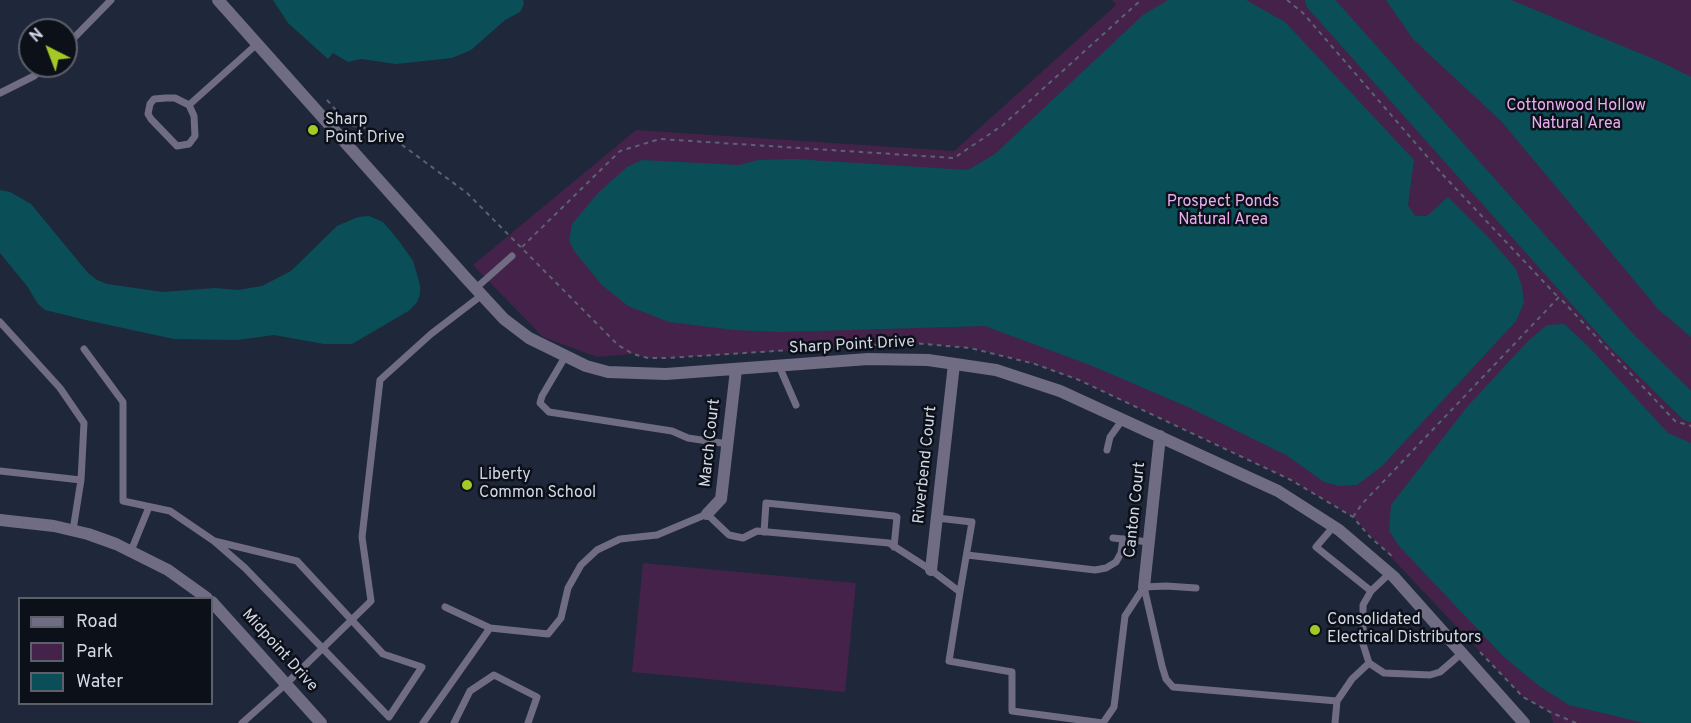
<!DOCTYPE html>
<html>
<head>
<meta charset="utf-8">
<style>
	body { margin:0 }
	#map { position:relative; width:1691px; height:723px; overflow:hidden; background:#1f273a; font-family:Overpass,sans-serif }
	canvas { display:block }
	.legend { position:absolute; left:18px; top:597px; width:195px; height:108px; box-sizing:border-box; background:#0c1018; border:2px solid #5b606a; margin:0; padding:8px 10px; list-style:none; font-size:18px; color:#d1d7e4 }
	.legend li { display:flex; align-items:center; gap:12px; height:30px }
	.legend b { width:30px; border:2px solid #5b606a }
	.north { position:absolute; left:18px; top:18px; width:60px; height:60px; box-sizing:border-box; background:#0c1018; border:2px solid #5b606a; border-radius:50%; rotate:318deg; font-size:16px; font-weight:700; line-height:24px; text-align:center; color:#d1d7e4 }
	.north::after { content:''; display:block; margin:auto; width:21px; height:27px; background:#a3c926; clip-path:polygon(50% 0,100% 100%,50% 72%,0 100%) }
</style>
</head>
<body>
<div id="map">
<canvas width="1691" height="723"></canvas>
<ul class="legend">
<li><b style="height:8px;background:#706c83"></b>Road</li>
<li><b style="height:16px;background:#442249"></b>Park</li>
<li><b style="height:16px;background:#0a4f58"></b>Water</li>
</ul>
<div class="north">N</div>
</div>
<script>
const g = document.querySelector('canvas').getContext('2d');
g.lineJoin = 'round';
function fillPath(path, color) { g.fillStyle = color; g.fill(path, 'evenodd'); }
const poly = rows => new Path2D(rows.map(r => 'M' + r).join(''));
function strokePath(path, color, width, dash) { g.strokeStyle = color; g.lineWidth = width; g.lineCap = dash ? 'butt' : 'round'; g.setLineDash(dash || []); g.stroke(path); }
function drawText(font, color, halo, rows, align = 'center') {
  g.font = font + ' Overpass,sans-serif'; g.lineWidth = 5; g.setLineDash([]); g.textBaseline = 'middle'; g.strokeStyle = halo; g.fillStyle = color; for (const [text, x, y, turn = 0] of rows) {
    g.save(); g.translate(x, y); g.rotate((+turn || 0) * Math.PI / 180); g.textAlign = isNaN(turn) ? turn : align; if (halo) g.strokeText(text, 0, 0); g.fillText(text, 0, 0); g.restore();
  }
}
const green = poly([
	[1112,0,1691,0,1691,723,1553,723,1550,712,1523,697,1353,517,1291,480,1079,380,1034,364,972,348,913,343,667,358,648,358,633,354,597,357,543,337,473,265,636,130,954,151,1116,5],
	[643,563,856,583,845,692,632,672]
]);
const water = poly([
	[273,0,523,0,524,4,520,12,505,20,471,50,452,58,396,64,361,59,348,62,333,53,328,59,288,23],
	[1168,0,1246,0,1285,22,1414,160,1408,205,1415,216,1427,216,1448,197,1489,238,1516,269,1522,287,1524,303,1516,321,1382,466,1357,485,1339,486,1324,482,1286,455,1188,407,1090,365,985,326,781,332,734,330,669,322,628,306,602,285,575,252,569,241,572,224,598,193,627,167,642,160,739,165,758,160,794,159,968,170,995,154,1143,15],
	[1386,0,1511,0,1661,62,1691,77,1691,337,1659,310,1501,121,1413,39],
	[0,190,10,192,31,204,88,273,97,280,107,284,163,292,215,288,238,290,262,286,291,271,337,226,358,217,369,216,383,222,399,241,413,261,420,285,420,294,417,302,410,310,352,344,324,344,274,335,237,340,174,339,86,320,45,310,38,304,27,286,0,253],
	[1564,324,1589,347,1668,433,1691,443,1691,723,1644,723,1569,705,1539,686,1503,656,1399,546,1389,531,1391,505,1467,407,1527,342,1547,325]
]);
const river = poly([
	[1318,0,1622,341,1691,409]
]);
const path = poly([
	[1287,0,1303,13,1443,175,1558,297],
	[327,100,343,118,353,126,371,129,390,136,467,193,618,345,633,354,648,358,667,358,791,350],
	[522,247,620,151,660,139,954,158,1003,125,1141,0],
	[874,345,913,343,970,348,1035,364,1079,380,1291,480,1353,517,1370,537,1393,557],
	[1353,517,1362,504,1559,297,1675,421,1691,426],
	[1480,652,1523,697,1550,712,1576,723]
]);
const lane = poly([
	[66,46,111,0],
	[0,93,34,76,46,66],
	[189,105,194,116,195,136,189,144,177,146,151,119,148,114,150,104,154,99,166,98,175,98,189,105,257,44],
	[476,288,512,256],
	[0,322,60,388,84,423,81,480,73,530],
	[84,349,123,402,123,501,170,511,214,541,297,561,383,654,422,667,389,717,245,568,214,541],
	[565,357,542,396,540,403,549,412,672,431,688,438,728,444],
	[779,366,796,405],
	[1107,450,1110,437,1123,419],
	[0,471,81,480],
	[937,518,972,522,960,592],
	[1334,526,1316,547,1371,591],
	[764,532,766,503,894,516,897,517,894,547],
	[1113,538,1149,542],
	[131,551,149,507],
	[967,555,1095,570,1106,568,1116,562,1121,553,1123,539],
	[1390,573,1371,591,1363,605,1363,644,1369,663,1384,673,1430,675,1440,672,1462,653],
	[1144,587,1162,666,1166,679,1173,687,1337,701],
	[1144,587,1166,586,1196,588],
	[445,607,490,628,548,634,561,618,568,588,581,565,597,550,620,539,657,535,707,514,729,535,743,538,757,531,889,543,931,570,960,592,949,661,1012,672,1012,711,1103,723,1114,707,1125,616,1144,587],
	[242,723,286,684,371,601,362,537,380,380,431,334,482,295],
	[423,723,490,628],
	[454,723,470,691,494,675,537,697,528,723],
	[1335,723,1337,701,1352,679,1369,663]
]);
const street = poly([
	[218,0,466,278,504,319,529,338,586,366,608,372,666,374,868,359,928,360,996,370,1060,391,1278,491,1339,530,1394,577,1524,723],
	[707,514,721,499,736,370],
	[0,520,54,526,88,534,116,544,168,570,207,598],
	[931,570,954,364],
	[1144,587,1160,436],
	[212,602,321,723]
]);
const markers = [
	[313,130,6,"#a3c926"],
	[467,485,6,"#a3c926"],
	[1315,630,6,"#a3c926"]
];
const parkNames = [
	["Cottonwood Hollow",1576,107],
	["Natural Area",1576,125],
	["Prospect Ponds",1223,203],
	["Natural Area",1223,221]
];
const poiNames = [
	["Sharp",325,121],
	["Point Drive",325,139],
	["Liberty",479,476],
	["Common School",479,494],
	["Consolidated",1327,621],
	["Electrical Distributors",1327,639]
];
const streetNames = [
	["Sharp Point Drive",852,346,-3],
	["March Court",711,443,-84],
	["Riverbend Court",926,465,-84],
	["Canton Court",1136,510,-84],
	["Midpoint Drive",279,651,48]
];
fillPath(green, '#442249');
fillPath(water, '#0a4f58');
strokePath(river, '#0a4f58', 26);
strokePath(path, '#5b6373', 2, [4.5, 4.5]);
strokePath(lane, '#706c83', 7);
strokePath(street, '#706c83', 12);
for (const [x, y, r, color] of markers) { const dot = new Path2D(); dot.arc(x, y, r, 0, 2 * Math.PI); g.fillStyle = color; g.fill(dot); strokePath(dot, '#0c1018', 2); }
drawText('16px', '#e7adf0', '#0c1018', parkNames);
drawText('16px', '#d1d7e4', '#0c1018', poiNames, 'left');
drawText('16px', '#d1d7e4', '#0c1018', streetNames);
</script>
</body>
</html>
